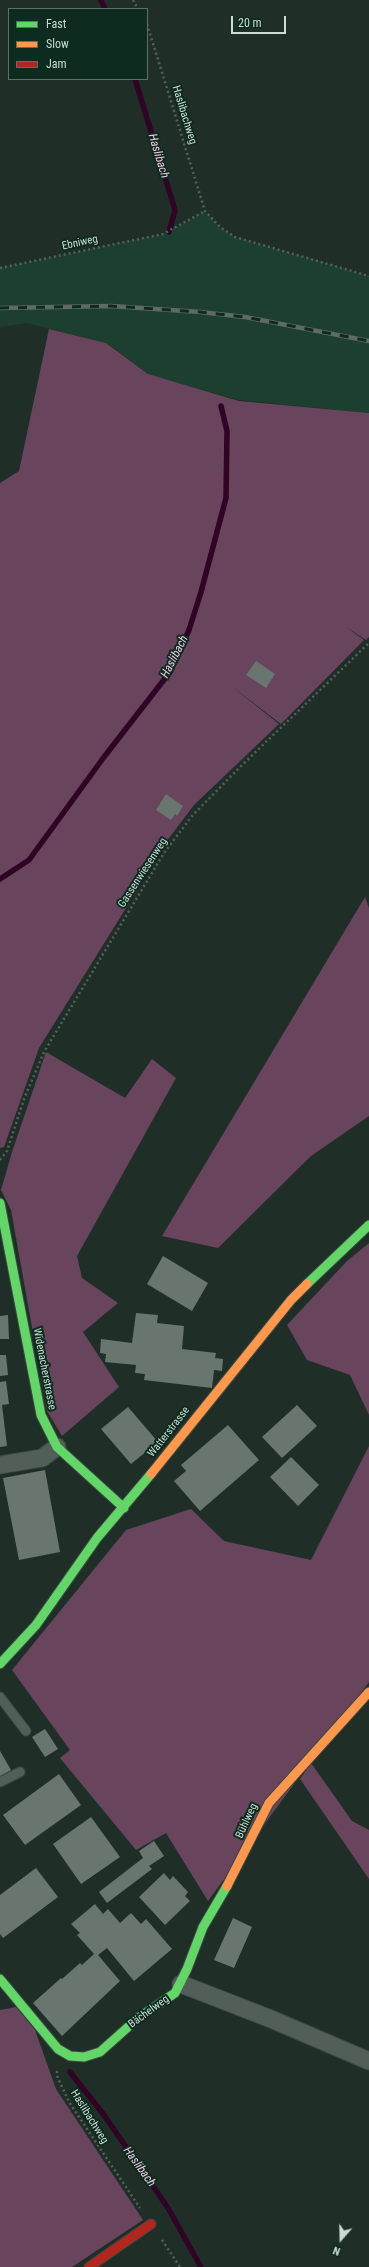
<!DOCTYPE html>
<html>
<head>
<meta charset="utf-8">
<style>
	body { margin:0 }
	#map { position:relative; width:369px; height:2267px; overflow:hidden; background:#1f2f27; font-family:"Roboto Condensed",sans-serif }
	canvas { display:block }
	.legend { position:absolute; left:8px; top:8px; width:140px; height:72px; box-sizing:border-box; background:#0d2b1f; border:1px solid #597267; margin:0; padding:5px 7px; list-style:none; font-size:12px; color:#cbdcd3 }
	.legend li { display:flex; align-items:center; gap:8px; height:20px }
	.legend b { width:20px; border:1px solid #597267 }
	.north { position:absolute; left:321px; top:2219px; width:40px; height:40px; -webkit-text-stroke:3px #0d2b1f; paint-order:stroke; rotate:200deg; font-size:11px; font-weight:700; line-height:16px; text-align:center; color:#cbdcd3 }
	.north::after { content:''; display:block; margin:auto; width:14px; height:18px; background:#cbdcd3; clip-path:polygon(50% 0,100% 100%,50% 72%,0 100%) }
	.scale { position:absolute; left:231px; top:16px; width:55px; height:18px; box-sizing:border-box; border:2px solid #cbdcd3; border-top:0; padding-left:5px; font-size:12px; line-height:14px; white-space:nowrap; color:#cbdcd3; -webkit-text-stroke:3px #0d2b1f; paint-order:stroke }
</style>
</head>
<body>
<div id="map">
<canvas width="369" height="2267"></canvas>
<ul class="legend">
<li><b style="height:5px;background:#63d668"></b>Fast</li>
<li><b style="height:5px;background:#ff974d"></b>Slow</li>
<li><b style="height:5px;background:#b3261e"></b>Jam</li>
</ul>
<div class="north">N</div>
<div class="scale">20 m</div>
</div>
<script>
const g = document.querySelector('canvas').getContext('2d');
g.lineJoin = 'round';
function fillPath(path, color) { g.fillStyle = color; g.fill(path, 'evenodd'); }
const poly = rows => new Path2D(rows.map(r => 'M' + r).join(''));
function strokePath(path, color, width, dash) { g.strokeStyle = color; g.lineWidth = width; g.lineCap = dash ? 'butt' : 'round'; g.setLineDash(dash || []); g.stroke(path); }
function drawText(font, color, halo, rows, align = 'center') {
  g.font = font + ' "Roboto Condensed",sans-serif'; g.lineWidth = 4; g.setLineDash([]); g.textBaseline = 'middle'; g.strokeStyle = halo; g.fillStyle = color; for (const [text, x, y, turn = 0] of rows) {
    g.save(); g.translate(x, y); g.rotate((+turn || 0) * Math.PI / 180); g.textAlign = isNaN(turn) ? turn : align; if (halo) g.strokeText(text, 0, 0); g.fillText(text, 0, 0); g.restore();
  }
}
const built = poly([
	[205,211,220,227,235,237,369,276,369,413,239,400,150,375,107,343,27,323,0,327,0,268,163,234]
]);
const green = poly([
	[49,329,106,343,148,374,239,401,369,413,369,637,366,640,346,627,364,640,281,724,231,686,279,724,194,805,163,846,164,847,39,1048,4,1147,0,1148,0,483,19,471],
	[365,897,369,908,369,1116,311,1156,218,1248,162,1236],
	[46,1052,125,1098,152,1059,176,1078,77,1256,82,1278,118,1303,83,1332,119,1387,62,1436,47,1411,11,1210,1,1190,12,1152],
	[369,1243,369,1415,350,1375,307,1360,287,1325,347,1261],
	[369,1446,369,1682,208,1901,166,1833,136,1850,60,1758,70,1750,12,1670,126,1530,191,1509,224,1541,311,1560],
	[311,1763,352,1821,369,1830,369,1879,300,1779],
	[16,2007,35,2030,56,2089,143,2220,72,2267,0,2267,0,2010]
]);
const stream = poly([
	[101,0,105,9],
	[135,79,175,210,169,232],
	[0,879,29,860,104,757,170,672,189,630,201,592,226,498,227,431,221,406],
	[70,2072,104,2115,168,2208,201,2267]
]);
const building = poly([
	[256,661,275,674,266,688,246,675],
	[166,794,183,806,177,816,175,814,171,820,156,810],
	[163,1256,208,1283,192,1311,147,1284],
	[136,1313,158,1315,157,1323,184,1326,182,1349,216,1353,215,1358,223,1359,222,1371,214,1370,212,1388,144,1380,145,1374,135,1373,136,1365,105,1362,106,1354,100,1353,101,1339,132,1343],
	[8,1315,9,1339,0,1339,0,1316],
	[0,1355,6,1355,8,1375,0,1376],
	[6,1381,9,1404,2,1405,7,1446,0,1447,0,1382],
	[297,1405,317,1426,282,1458,262,1437],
	[128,1407,158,1442,131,1464,101,1429],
	[228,1425,259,1460,200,1511,174,1481,186,1471,181,1465],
	[291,1457,319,1485,298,1506,270,1477],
	[45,1470,60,1552,19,1560,3,1478],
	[45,1729,58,1749,45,1757,32,1737],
	[0,1751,11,1770,0,1777],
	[59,1774,81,1805,25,1845,3,1815],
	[91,1817,120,1857,81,1884,53,1844],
	[154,1841,164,1856,149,1866,152,1869,107,1903,99,1892,143,1858,139,1851],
	[36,1868,58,1897,3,1938,0,1934,0,1895],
	[164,1873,170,1880,173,1876,188,1892,185,1896,190,1901,165,1925,139,1897],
	[95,1904,103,1914,108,1909,120,1923,131,1913,141,1924,146,1919,172,1949,134,1981,107,1948,98,1955,120,1981,62,2036,33,2003,61,1978,62,1979,80,1963,82,1965,94,1954,77,1935,80,1933,71,1924],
	[233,1918,252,1927,234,1968,214,1960]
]);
const path = poly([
	[133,0,138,9],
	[147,24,205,211,220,227,235,237,369,276],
	[0,268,163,234,205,211],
	[0,1160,7,1151,24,1099,44,1052,164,853,192,816,240,767,369,643],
	[57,2071,57,2076,69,2102,140,2208],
	[162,2240,180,2267]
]);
const lane = poly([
	[0,1697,26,1731],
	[0,1782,20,1772]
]);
const street = poly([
	[0,1465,42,1458,57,1447],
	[181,1984,271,2019,369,2061]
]);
const fast = poly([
	[0,1203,41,1415,57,1447,124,1508],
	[307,1284,369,1225],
	[0,1664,36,1625,97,1538,151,1474],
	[0,1979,58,2049,70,2056,84,2057,100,2052,137,2019,175,1993,187,1969,203,1927,227,1886]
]);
const slow = poly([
	[151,1474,291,1300,307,1284],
	[227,1886,269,1803,369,1692]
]);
const jam = poly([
	[89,2267,151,2224]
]);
const rail = poly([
	[0,308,111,306,200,312,245,317,369,341]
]);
const streetNames = [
	["Haslibachweg",184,115,73],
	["Ebniweg",80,243,-12],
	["Gassenwiesenweg",143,873,-57],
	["Widenacherstrasse",44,1369,79],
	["Watterstrasse",169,1432,-52],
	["Bühlweg",247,1821,-65],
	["Bächelweg",149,2012,-36],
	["Haslibachweg",89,2117,58]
];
const waterNames = [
	["Haslibach",158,156,73],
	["Haslibach",175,657,-63],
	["Haslibach",139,2167,54]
];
fillPath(built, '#1c3f30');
fillPath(green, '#68445d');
strokePath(stream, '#2f0425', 5.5);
fillPath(building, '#69766f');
strokePath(lane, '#3b4943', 11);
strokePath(street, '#3b4943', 19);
strokePath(fast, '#3b4943', 11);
strokePath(slow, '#3b4943', 11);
strokePath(jam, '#3b4943', 11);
strokePath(path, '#55615c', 2.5, [2, 3]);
strokePath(lane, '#525f58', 9);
strokePath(street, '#525f58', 17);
strokePath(fast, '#63d668', 9);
strokePath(slow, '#ff974d', 9);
strokePath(jam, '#b3261e', 9);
strokePath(rail, '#606a65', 4.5);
strokePath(rail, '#0d2b1f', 3, [9]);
drawText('11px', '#cbdcd3', '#0d2b1f', streetNames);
drawText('italic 12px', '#f3c9e4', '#0d2b1f', waterNames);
</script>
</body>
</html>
